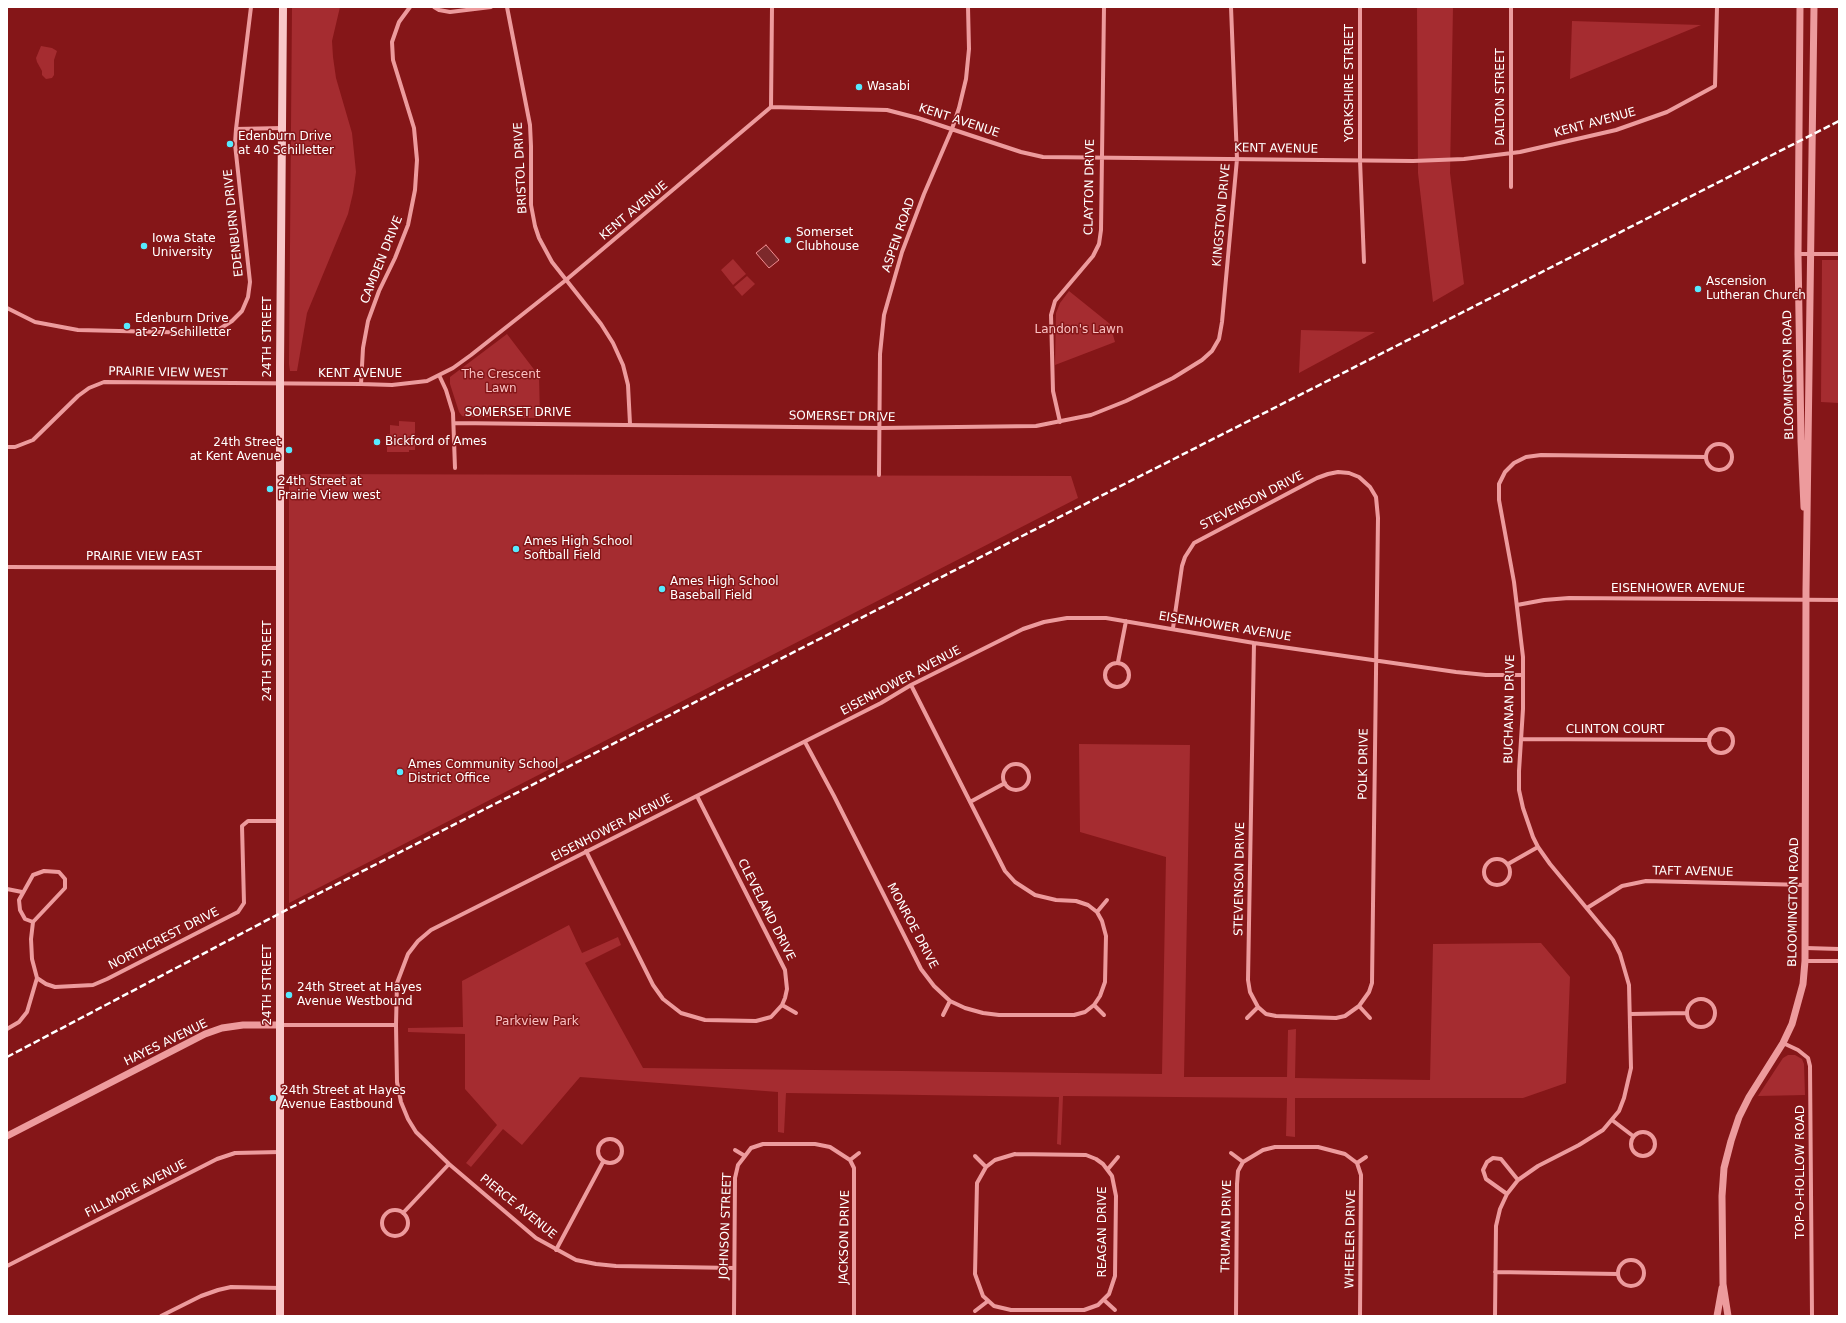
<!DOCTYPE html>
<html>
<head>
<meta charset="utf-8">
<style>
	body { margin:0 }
	#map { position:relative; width:1846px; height:1323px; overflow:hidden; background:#851618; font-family:"DejaVu Sans",sans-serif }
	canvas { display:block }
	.frame { position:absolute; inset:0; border:8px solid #fff; pointer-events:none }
</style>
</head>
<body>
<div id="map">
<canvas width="1846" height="1323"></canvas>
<div class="frame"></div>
</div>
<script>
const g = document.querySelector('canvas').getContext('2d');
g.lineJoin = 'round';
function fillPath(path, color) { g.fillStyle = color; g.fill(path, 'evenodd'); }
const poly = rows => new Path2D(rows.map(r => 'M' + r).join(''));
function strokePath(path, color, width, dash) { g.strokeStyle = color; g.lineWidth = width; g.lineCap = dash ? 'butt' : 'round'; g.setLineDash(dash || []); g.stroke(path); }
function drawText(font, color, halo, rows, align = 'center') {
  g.font = font + ' "DejaVu Sans",sans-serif'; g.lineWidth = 3; g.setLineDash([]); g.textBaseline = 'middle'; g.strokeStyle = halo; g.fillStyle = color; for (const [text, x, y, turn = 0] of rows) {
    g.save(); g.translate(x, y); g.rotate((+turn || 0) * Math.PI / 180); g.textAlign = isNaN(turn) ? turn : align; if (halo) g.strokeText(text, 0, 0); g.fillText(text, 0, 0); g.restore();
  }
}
const green = poly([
	[292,7,340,7,332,41,333,57,336,78,352,133,356,172,353,193,348,214,307,313,297,371,290,371,289,364],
	[1417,7,1453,7,1450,173,1464,284,1433,302,1418,173],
	[1572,21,1701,25,1570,79],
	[41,46,52,48,57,51,54,60,54,75,52,78,46,79,42,75,42,71,37,62,36,58],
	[733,259,746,274,733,285,721,270],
	[1822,260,1839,260,1839,403,1821,402],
	[747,276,755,284,742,296,734,287],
	[1069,291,1110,324,1115,342,1055,365,1056,313,1060,303],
	[1301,330,1375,332,1299,373],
	[507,334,539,376,540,418,468,417,462,416,459,412,450,384,450,377],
	[399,421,415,422,415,450,409,450,409,452,387,452,387,434,390,434,390,425,399,426],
	[289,474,1071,476,1078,498,289,903],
	[1079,744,1190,745,1184,1077,1287,1077,1288,1030,1296,1029,1295,1078,1430,1080,1433,944,1541,943,1570,977,1566,1083,1523,1098,1295,1098,1295,1137,1286,1136,1287,1098,1063,1096,1061,1145,1057,1144,1059,1097,786,1093,784,1133,778,1132,778,1092,580,1077,522,1145,503,1129,471,1167,466,1163,497,1125,465,1089,465,1034,408,1032,408,1028,463,1027,462,981,569,925,582,953,618,937,621,945,585,963,643,1068,1162,1074,1166,857,1080,832],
	[1788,1055,1795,1055,1802,1059,1804,1064,1805,1095,1758,1096,1783,1058]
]);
const water = poly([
	[766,245,779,260,769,268,756,253,766,245]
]);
const minor = poly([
	[434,7,439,10,450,12,491,7],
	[507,7,530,125,531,146,531,205,535,226,539,238,552,262,601,324,613,343,623,365,628,385,630,424],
	[1360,7,1360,160,1364,262],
	[771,107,772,7],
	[236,129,282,128],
	[1511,187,1511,7],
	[1798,254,1839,254],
	[7,308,35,322,78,330,202,333,213,332,221,328,232,321,242,311,248,297,250,282,235,144,236,129,251,7],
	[439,375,446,390,453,413,455,468],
	[361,384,363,348,368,321,379,291,395,258,408,225,415,190,417,160,414,128,393,60,392,42,399,22,410,7],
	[1060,422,1053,391,1051,315,1055,301,1093,256,1099,244,1101,230,1104,7],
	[454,423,880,428,1036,426,1091,415,1126,401,1173,378,1202,360,1212,351,1219,339,1222,322,1237,159,1231,7],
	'1706 457a13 13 0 1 1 26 0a13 13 0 1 1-26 0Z',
	[7,447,15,447,33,440,78,396,89,388,104,382,361,384,392,385,427,381,453,368,471,355,566,280,771,107,887,110,918,118,1021,152,1043,157,1413,161,1464,159,1520,152,1616,130,1667,112,1715,86,1717,7],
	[879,475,880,354,884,315,902,252,924,194,952,129,959,108,966,79,969,49,968,7],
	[7,567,280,568],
	[1517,605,1544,600,1569,598,1839,600],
	[1173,628,1182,566,1185,557,1194,543,1317,478,1328,474,1338,472,1349,473,1359,477,1370,487,1376,497,1378,518,1372,983,1369,992,1359,1006,1345,1016,1336,1018,1276,1016,1266,1014,1258,1007,1250,992,1248,980,1254,643],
	[1118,662,1126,621],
	'1105 675a12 12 0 1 1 24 0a12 12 0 1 1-24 0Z',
	'1709 741a12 12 0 1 1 24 0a12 12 0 1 1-24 0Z',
	[1521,739,1709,740],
	[805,742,834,796,921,969,934,986,950,1001,965,1008,983,1013,999,1015,1074,1015,1085,1012,1094,1005,1100,996,1105,982,1106,936,1102,921,1097,912,1088,905,1076,901,1056,900,1035,895,1015,882,1005,871,911,685],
	'1003 777a13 13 0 1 1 26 0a13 13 0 1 1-26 0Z',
	[970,802,1005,783],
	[586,851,653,985,663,999,681,1013,705,1020,756,1021,771,1017,782,1005,785,998,787,989,785,970,697,796],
	'1484 872a13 13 0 1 1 26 0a13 13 0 1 1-26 0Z',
	[1508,864,1538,847],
	[7,889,22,892],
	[1587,908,1622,886,1646,881,1805,885],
	[1097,912,1107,900],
	[33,922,65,888,65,879,59,872,44,871,33,875,19,900,20,910,25,919,33,922,31,939,32,959,37,978],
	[1806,948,1839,949],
	[1805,961,1839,961],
	'1687 1013a14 14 0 1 1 28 0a14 14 0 1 1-28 0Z',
	[782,1005,796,1013],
	[1094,1005,1104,1015],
	[1359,1006,1370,1018],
	[1631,1014,1687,1013],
	[943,1015,950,1001],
	[1247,1018,1258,1007],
	[280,1025,396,1025],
	[7,1029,19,1022,27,1012,37,978,46,984,55,987,93,985,107,979,238,912,244,903,242,826,248,821,280,821],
	[1783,1043,1798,1050,1808,1058,1810,1066,1812,1316],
	[1612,1120,1633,1136],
	'1631 1144a12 12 0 1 1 24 0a12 12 0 1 1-24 0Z',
	'598 1151a12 12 0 1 1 24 0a12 12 0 1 1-24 0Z',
	[735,1150,745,1156],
	[1231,1153,1243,1162],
	[1015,1154,1086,1155,1096,1159,1103,1164,1112,1176,1116,1196,1115,1276,1109,1294,1098,1305,1084,1310,1011,1310,994,1306,983,1296,975,1274,977,1183,986,1167,995,1160,1015,1154],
	[975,1156,986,1167],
	[850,1160,859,1153],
	[1357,1163,1361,1175,1360,1316],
	[1357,1163,1366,1157],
	[1108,1169,1118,1157],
	[1507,1194,1486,1179,1483,1170,1487,1162,1493,1158,1501,1159,1518,1180],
	'382 1223a13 13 0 1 1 26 0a13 13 0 1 1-26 0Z',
	[403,1213,449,1164],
	[556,1250,603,1162],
	'1618 1273a13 13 0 1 1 26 0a13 13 0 1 1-26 0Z',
	[7,1266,217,1159,235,1153,280,1152],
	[734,1268,616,1266,596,1264,576,1260,536,1238,449,1164,416,1132,408,1119,401,1102,397,1082,396,1025,397,983,408,954,418,941,431,930,881,703,911,685,1023,629,1044,622,1067,618,1106,618,1254,643,1456,672,1486,675,1523,675],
	[1495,1272,1618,1274],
	[1104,1300,1115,1310],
	[975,1311,988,1301],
	[161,1316,201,1296,218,1290,231,1287,280,1288],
	[734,1316,735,1178,738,1165,745,1156,751,1148,763,1144,815,1144,830,1147,850,1160,854,1168,854,1316],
	[1236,1316,1237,1184,1238,1171,1243,1162,1263,1150,1275,1147,1318,1147,1345,1154,1357,1163],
	[1495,1316,1496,1226,1500,1209,1507,1194,1518,1180,1538,1166,1579,1145,1603,1130,1619,1111,1624,1098,1631,1068,1629,985,1620,954,1613,940,1550,864,1538,847,1533,837,1523,808,1519,790,1519,771,1523,709,1523,657,1514,582,1499,500,1499,484,1505,472,1514,463,1526,457,1541,455,1706,457]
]);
const tertiary = poly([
	[1800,7,1798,254,1801,441,1804,507],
	[7,1136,205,1034,222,1028,243,1025,280,1025],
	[1717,1316,1722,1288],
	[1728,1316,1723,1284,1722,1196,1724,1168,1731,1141,1739,1117,1749,1097,1783,1043,1792,1024,1803,984,1805,961,1806,590,1814,7]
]);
const secondary = poly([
	[280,1316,280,367,283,7]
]);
const rail = poly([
	[7,1057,292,907,1839,121]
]);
const markers = [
	[859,87,4,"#57eaff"],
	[230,144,4,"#57eaff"],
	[788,240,4,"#57eaff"],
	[144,246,4,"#57eaff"],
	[1698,289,4,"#57eaff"],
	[127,326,4,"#57eaff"],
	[377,442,4,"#57eaff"],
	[289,450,4,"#57eaff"],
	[270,489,4,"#57eaff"],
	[516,549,4,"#57eaff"],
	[662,589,4,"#57eaff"],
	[400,772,4,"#57eaff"],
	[289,995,4,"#57eaff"],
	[273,1098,4,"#57eaff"]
];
const streetNames = [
	["YORKSHIRE STREET",1350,83,-90],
	["DALTON STREET",1501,97,-90],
	["KENT AVENUE",959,121,18],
	["KENT AVENUE",1595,123,-15],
	["KENT AVENUE",1276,149,1],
	["BRISTOL DRIVE",521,168,-93],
	["CLAYTON DRIVE",1090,187,-89],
	["KENT AVENUE",634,211,-40],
	["KINGSTON DRIVE",1222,215,-85],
	["EDENBURN DRIVE",234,223,-96],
	["ASPEN ROAD",899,235,-71],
	["CAMDEN DRIVE",382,260,-68],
	["24TH STREET",268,337,-90],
	["PRAIRIE VIEW WEST",168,373,1],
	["KENT AVENUE",360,374],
	["BLOOMINGTON ROAD",1789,375,-91],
	["SOMERSET DRIVE",518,413],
	["SOMERSET DRIVE",842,417,1],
	["STEVENSON DRIVE",1252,501,-27],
	["PRAIRIE VIEW EAST",144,557],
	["EISENHOWER AVENUE",1678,589],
	["EISENHOWER AVENUE",1225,627,9],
	["24TH STREET",268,661,-90],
	["EISENHOWER AVENUE",901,681,-28],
	["BUCHANAN DRIVE",1510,709,-89],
	["CLINTON COURT",1615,730],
	["POLK DRIVE",1364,764,-89],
	["EISENHOWER AVENUE",612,828,-27],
	["TAFT AVENUE",1693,872,1],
	["STEVENSON DRIVE",1240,879,-89],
	["BLOOMINGTON ROAD",1794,902,-89],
	["CLEVELAND DRIVE",766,910,63],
	["MONROE DRIVE",912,926,62],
	["NORTHCREST DRIVE",164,939,-27],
	["24TH STREET",268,985,-90],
	["HAYES AVENUE",166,1043,-26],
	["TOP-O-HOLLOW ROAD",1801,1172,-90],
	["FILLMORE AVENUE",136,1189,-27],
	["PIERCE AVENUE",518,1207,39],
	["JOHNSON STREET",726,1226,-88],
	["TRUMAN DRIVE",1227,1226,-89],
	["REAGAN DRIVE",1103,1232,-90],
	["JACKSON DRIVE",845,1237,-89],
	["WHEELER DRIVE",1351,1239,-89]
];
const poiNames = [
	["Wasabi",867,87],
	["Edenburn Drive",238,137],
	["at 40 Schilletter",238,151],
	["Somerset",796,233],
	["Clubhouse",796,247],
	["Iowa State",152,239],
	["University",152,253],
	["Ascension",1706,282],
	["Lutheran Church",1706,296],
	["Edenburn Drive",135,319],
	["at 27 Schilletter",135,333],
	["Bickford of Ames",385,442],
	["24th Street",281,443,"right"],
	["at Kent Avenue",281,457,"right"],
	["24th Street at",278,482],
	["Prairie View west",278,496],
	["Ames High School",524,542],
	["Softball Field",524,556],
	["Ames High School",670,582],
	["Baseball Field",670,596],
	["Ames Community School",408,765],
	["District Office",408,779],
	["24th Street at Hayes",297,988],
	["Avenue Westbound",297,1002],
	["24th Street at Hayes",281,1091],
	["Avenue Eastbound",281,1105]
];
const parkNames = [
	["Landon's Lawn",1079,330],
	["The Crescent",501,375],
	["Lawn",501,389],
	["Parkview Park",537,1022]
];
fillPath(green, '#a52c30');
fillPath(water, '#7c292b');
strokePath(water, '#f08d91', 1);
strokePath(minor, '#ed9b9d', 4);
strokePath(tertiary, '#ed9b9d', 7);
strokePath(secondary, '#f9c7c8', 8);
strokePath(rail, '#fff', 2.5, [7, 3]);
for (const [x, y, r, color] of markers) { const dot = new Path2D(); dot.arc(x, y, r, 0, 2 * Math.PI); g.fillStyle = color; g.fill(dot); strokePath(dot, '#851618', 1.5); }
drawText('12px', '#fff', '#851618', streetNames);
drawText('12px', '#fff', '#851618', poiNames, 'left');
drawText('12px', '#fac0c2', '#851618', parkNames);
</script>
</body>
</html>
